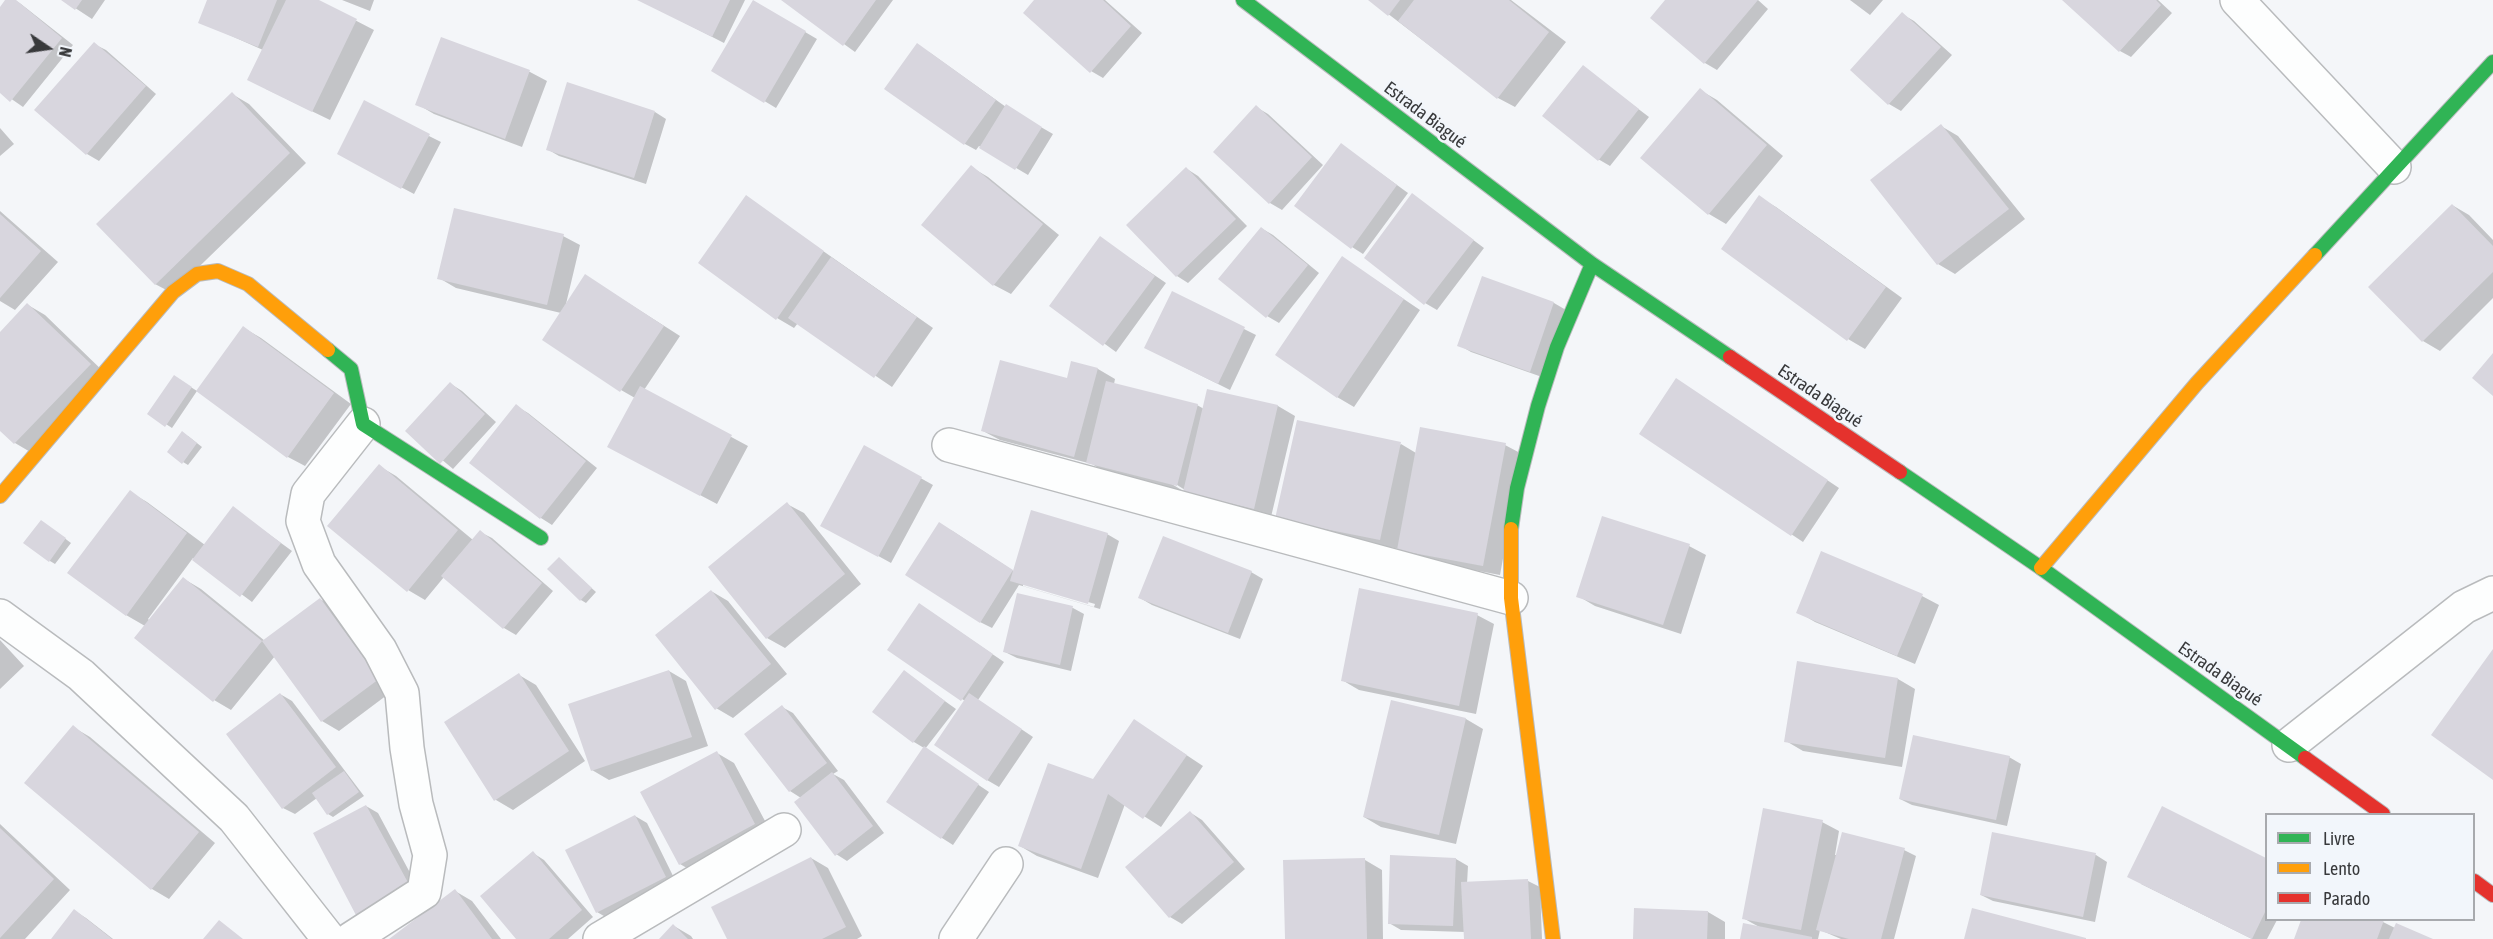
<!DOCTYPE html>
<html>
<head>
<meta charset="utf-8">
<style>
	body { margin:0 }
	#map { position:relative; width:2493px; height:939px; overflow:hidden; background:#f4f6f9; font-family:"Asap Condensed",sans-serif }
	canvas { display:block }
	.legend { position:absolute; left:2265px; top:813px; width:210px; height:108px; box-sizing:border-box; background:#f2f6fb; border:2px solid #a8aaae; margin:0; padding:8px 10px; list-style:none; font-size:18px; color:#38393b }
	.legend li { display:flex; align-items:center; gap:12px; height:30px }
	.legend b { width:30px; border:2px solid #a8aaae }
	.north { position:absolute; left:18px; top:18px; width:60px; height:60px; -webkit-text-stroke:4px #f2f6fb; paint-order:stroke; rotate:103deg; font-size:16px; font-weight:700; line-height:24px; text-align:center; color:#38393b }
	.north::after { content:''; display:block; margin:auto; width:21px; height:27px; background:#38393b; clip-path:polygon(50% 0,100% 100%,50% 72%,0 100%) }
</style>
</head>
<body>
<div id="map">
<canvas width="2493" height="939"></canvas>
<ul class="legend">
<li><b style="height:8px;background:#30b455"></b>Livre</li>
<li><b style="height:8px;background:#ff9f0a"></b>Lento</li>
<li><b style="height:8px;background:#e5322d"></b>Parado</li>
</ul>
<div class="north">N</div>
</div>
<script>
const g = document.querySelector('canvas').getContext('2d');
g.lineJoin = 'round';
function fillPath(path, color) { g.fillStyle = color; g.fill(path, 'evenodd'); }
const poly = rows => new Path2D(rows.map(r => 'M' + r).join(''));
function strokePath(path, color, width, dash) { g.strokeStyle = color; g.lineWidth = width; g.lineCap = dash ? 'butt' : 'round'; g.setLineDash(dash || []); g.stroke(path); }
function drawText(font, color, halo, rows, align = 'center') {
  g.font = font + ' "Asap Condensed",sans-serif'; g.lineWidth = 5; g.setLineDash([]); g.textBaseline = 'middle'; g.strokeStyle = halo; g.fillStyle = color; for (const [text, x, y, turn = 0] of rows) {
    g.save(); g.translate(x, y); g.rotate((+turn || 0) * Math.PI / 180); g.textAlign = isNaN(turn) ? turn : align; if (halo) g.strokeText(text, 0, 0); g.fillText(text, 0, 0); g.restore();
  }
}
const shadow = poly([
	[7,0,15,0,21,4,73,45,23,107,0,91,0,9],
	[63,0,105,0,92,19],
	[209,0,316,0,374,30,330,120,266,89,263,50,200,22],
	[342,0,374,0,370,11],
	[640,0,745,0,724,43],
	[783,0,893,0,855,52],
	[1036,0,1105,0,1142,33,1103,78,1091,71],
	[1370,0,1511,0,1566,42,1515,107,1498,98],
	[1667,0,1758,0,1768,9,1717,70,1705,63,1652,18],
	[1850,0,1883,0,1870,15],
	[2064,0,2158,0,2172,13,2131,57,2120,51],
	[754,2,817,39,776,108,713,70],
	[1902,14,1914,21,1952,55,1901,111,1889,104,1852,70],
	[442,39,530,72,547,81,522,147,434,114,417,104],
	[94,44,106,50,156,94,99,161,87,154],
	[929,52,1006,107,1053,134,1028,175,979,146,976,150,965,144],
	[1583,67,1649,117,1610,166,1598,159],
	[1700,90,1717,100,1783,156,1726,224,1709,214],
	[232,94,249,104,306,163,172,293,155,284],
	[1256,107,1268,114,1323,165,1282,210,1270,203,1215,152],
	[655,112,666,119,646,184,559,156,547,149],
	[1941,126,1958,136,2025,219,1955,274,1938,264],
	[0,128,14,144,0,156],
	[429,136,441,142,414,194,348,159],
	[1342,145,1408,193,1363,254,1352,247],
	[971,167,988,177,1059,235,1011,294,994,285],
	[1187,169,1198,176,1247,226,1188,283,1177,276],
	[1413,195,1484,248,1437,310,1425,303],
	[746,197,933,328,892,387,798,323,794,328,777,318],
	[1759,197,1776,207,1902,298,1865,349,1848,339],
	[2452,205,2469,215,2493,240,2493,298,2440,351,2423,341,2371,287],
	[0,211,58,262,15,310,0,301],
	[1261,228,1273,235,1319,273,1279,323,1267,316],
	[563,236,580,245,566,304,586,276,680,336,644,390,748,446,717,504,626,456,635,398,621,390,561,313,456,288,439,278],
	[1100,238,1166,283,1116,352,1051,305],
	[1343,258,1420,310,1354,407,1337,397],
	[1483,278,1554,303,1566,310,1542,377,1471,352,1459,345],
	[1172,293,1256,335,1230,390,1158,354],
	[28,305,45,315,107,375,32,453,15,443,0,429,0,334],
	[244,328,261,338,351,404,305,466,288,457],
	[1072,363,1098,369,1115,379,1114,384,1197,405,1204,409,1209,390,1278,406,1295,416,1271,517,1202,501,1171,481,1170,483,1185,492,1105,472,1092,464,1000,440,983,431,1068,379],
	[175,377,197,391,172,428,149,413],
	[451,384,462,391,496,422,453,469,408,431],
	[1688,387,1839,488,1803,542,1641,434],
	[516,406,528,413,597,468,552,525,541,518],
	[188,436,202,447,188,465,183,462],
	[1401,444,1416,453,1505,445,1522,454,1500,575,1415,559,1399,549,1294,528],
	[865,447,933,485,891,563,822,525],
	[379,466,396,476,473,540,480,532,492,538,553,591,516,635,504,628,444,577,425,600,408,590],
	[130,492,147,502,205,545,233,508,292,551,252,602,193,558,148,619,150,621,184,579,201,589,265,641,320,599,337,609,395,689,339,731,322,721,275,656,231,710,214,700,145,626,126,615],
	[787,504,804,513,861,584,785,648,767,638],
	[47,525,71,543,55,564,50,561],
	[951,530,1015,572,1107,534,1119,541,1100,609,1019,585,992,628,980,622],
	[1023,583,1095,604,1094,607,1023,586],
	[1689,546,1706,555,1681,634,1595,606,1578,596],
	[559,559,596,592,586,603,581,600],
	[1251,572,1263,579,1240,639,1152,605,1140,598],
	[711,591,728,601,787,674,733,718,716,708],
	[1018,595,1073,608,1084,614,1071,671,1017,658,1005,652],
	[1922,596,1939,605,1915,664,1815,622,1798,612],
	[931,612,1004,662,978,700,1033,737,999,787,987,780,965,701,962,699],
	[1477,615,1494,624,1476,714,1359,690,1342,680],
	[0,640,24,666,0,689],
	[1798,662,1898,679,1915,689,1902,767,1803,751,1786,741],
	[669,671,686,681,708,746,609,780,592,770],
	[904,672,956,709,925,749,989,792,953,845,942,838,924,748,914,742],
	[519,675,536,685,585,761,513,810,496,800,446,723],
	[280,694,292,701,364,796,333,817,328,814,317,798,295,814,283,808],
	[1392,702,1466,719,1483,729,1456,844,1381,827,1364,817],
	[782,707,793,713,838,771,833,774,844,780,884,833,847,861,836,854,801,798,790,791,746,734],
	[1135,721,1203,766,1161,827,1125,804,1098,878,1037,856,1020,846,1094,781],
	[73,727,90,737,215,843,169,899,152,889],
	[717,753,734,763,772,834,697,874,680,864],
	[2009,757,2021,764,2007,826,1912,805,1900,799],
	[366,806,378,813,423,897,371,925],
	[2163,808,2266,860,2266,920,2277,920,2267,939,2252,939,2141,884],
	[1191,813,1202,820,1245,869,1182,924,1170,917,1127,868],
	[635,816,647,823,677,884,609,919,597,912],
	[1822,822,1839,831,1835,855,1904,850,1916,856,1894,939,1841,939,1820,930,1818,939,1741,939,1761,928,1743,918],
	[0,824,70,890,25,939,0,939],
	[1993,834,2096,855,2107,862,2095,922,1993,901,1981,895],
	[533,853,544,860,593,917,568,939,518,939],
	[1392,857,1456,859,1468,866,1467,884,1528,881,1540,887,1542,939,1465,939,1465,932,1401,930,1389,923],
	[811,858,828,868,862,936,857,939,729,939],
	[1365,860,1382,870,1383,939,1287,939],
	[455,891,472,901,501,939,392,939],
	[1635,910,1708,912,1725,922,1725,939,1634,939],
	[75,911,86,918,113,939,53,939],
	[2302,920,2379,920,2395,928,2429,939,2295,939],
	[674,926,691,936,693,939,661,939]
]);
const building = poly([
	[5,0,16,0,62,38,10,102,0,93,0,7],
	[61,0,82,0,75,10],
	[207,0,277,0,258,47,198,23],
	[286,0,319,0,357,19,312,112,247,80],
	[637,0,730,0,712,37],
	[753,0,806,31,764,103,711,71],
	[781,0,876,0,843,46],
	[1034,0,1103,0,1131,26,1090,73,1023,13],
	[1368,0,1400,0,1388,16],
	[1414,0,1509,0,1549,32,1497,99,1398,21],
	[1665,0,1758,0,1704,64,1650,18],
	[2062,0,2156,0,2161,5,2119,52],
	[1902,12,1941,47,1888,105,1850,70],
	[441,37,530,70,505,139,415,105],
	[94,42,146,86,86,155,34,110],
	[917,43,996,100,964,145,884,89],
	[1583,65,1639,109,1598,161,1542,116],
	[567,82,655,111,634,178,546,150],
	[1700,88,1767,145,1708,215,1640,158],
	[232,92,290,153,155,285,96,224],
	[364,100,430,134,401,189,337,154],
	[1006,104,1042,127,1015,170,979,148],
	[1256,105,1312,157,1269,204,1213,152],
	[1941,124,2009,209,1937,265,1870,180],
	[1341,143,1397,185,1351,249,1294,206],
	[971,165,1043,224,993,286,921,225],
	[1186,167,1236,219,1176,277,1126,225],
	[1412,193,1474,240,1424,305,1364,258],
	[746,195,824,251,776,320,698,263],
	[1759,195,1886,287,1847,341,1721,249],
	[2452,204,2493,246,2493,272,2422,342,2368,287],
	[454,208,564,234,547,305,437,279],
	[0,214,41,251,0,298],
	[1261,227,1308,265,1266,318,1218,279],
	[1100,236,1155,276,1103,346,1049,306],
	[1342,256,1404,299,1337,398,1275,355],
	[831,257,917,317,874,378,788,318],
	[585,274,664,326,620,392,542,340],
	[1482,276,1554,302,1530,372,1457,346],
	[1172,291,1245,327,1218,384,1144,348],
	[27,303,91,364,14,444,0,431,0,332],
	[243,326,334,393,287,458,196,391],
	[2493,353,2493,396,2472,378],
	[1000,360,1067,378,1071,361,1098,368,1074,457,981,431],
	[174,375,192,387,165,427,147,414],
	[1676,378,1828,480,1791,536,1639,434],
	[1106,381,1198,404,1177,486,1086,463],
	[450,382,485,414,440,464,405,431],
	[640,386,732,435,700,496,607,447],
	[1207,389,1278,405,1254,509,1183,492],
	[516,404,586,461,540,519,469,463],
	[1297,420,1401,442,1380,540,1275,519],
	[1420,427,1506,443,1483,566,1397,550],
	[182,431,197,443,182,464,167,452],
	[864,445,922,477,878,557,820,526],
	[379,464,458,530,407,592,327,526],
	[130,490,187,533,126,616,67,573],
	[787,502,845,574,766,639,708,567],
	[233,506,281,543,240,597,192,560],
	[1031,510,1108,533,1088,604,1010,581],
	[1602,516,1690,544,1663,625,1576,597],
	[41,520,66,538,49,562,23,543],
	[939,522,1013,570,980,623,905,575],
	[480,530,542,583,503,629,441,576],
	[1163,536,1252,571,1228,633,1138,598],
	[1821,551,1923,594,1897,656,1796,613],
	[559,557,592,588,580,601,547,569],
	[183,577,262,641,213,702,134,638],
	[1359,588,1478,613,1459,706,1341,681],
	[711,590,771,664,715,710,655,635],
	[1017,593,1073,606,1060,665,1003,652],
	[320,598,379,679,321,722,262,641],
	[919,603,993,654,961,701,887,650],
	[2493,649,2493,780,2431,735],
	[1797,661,1898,678,1885,758,1784,742],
	[669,670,692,737,591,771,568,704],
	[904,670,945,701,913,743,872,712],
	[519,673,569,751,494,801,444,722],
	[280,693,336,767,282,809,226,734],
	[969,693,1022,729,987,781,934,745],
	[1391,700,1466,718,1439,835,1363,817],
	[782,705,827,763,789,792,744,734],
	[1134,719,1187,755,1143,819,1108,794,1081,869,1018,846,1048,763,1093,779],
	[73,725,199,832,151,890,24,783],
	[1913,735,2010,756,1996,820,1899,799],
	[924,746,979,784,941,839,886,802],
	[717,751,755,824,679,865,640,792],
	[344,771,359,792,327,815,312,793],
	[832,772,873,826,835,856,794,802],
	[366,805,412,890,358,919,313,833],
	[2162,806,2266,858,2266,910,2252,939,2127,877],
	[1763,808,1823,820,1801,930,1742,919],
	[1190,811,1234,862,1169,918,1125,867],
	[635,815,666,877,596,913,565,850],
	[0,828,54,879,0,938],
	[1842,832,1905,848,1881,939,1849,939,1816,930],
	[1992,832,2096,853,2083,917,1980,895],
	[533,851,582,910,549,939,516,939,480,896],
	[1390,855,1456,858,1453,926,1388,924],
	[811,857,846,927,822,939,727,939,711,907],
	[1365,858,1367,939,1285,939,1283,860],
	[1528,879,1531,939,1464,939,1461,882],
	[455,889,492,939,389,939],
	[1634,908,1708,911,1707,939,1633,939],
	[1972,908,2086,938,2086,939,1964,939],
	[74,909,112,939,51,939],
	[219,920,243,939,203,939],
	[2301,920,2384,920,2377,939,2294,939],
	[1743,923,1812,937,1812,939,1740,939],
	[2396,923,2433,939,2389,939],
	[673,924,688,939,659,939]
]);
const street = poly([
	[2237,0,2394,167],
	[949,445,1511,598],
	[0,616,81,675,234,818,329,939],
	[2289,745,2464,607,2493,593],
	[351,939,424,892,430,855,416,804,407,748,402,693,380,650,319,564,303,521,308,494,363,424],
	[600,939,784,830],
	[956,939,1006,864]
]);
const fast = poly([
	[1243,0,1592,264,1730,357],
	[2315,255,2493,62],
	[328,350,351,369,363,424,541,538],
	[1900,472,2041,568,2305,758],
	[1511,529,1517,488,1538,406,1557,347,1592,264]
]);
const slow = poly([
	[0,496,173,292,197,274,218,271,248,284,328,350],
	[1511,529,1511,598,1553,939],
	[2041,568,2197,383,2315,255]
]);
const jam = poly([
	[1730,357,1900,472],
	[2305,758,2383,814],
	[2474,881,2493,895]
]);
const streetNames = [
	["Estrada Biagué",1425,115,37],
	["Estrada Biagué",1820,396,34],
	["Estrada Biagué",2220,674,35]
];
fillPath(shadow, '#0003');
fillPath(building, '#d8d6de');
strokePath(street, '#b9bbbd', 36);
strokePath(fast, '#b9bbbd', 16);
strokePath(slow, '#b9bbbd', 16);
strokePath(jam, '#b9bbbd', 16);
strokePath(street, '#fdfefe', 33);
strokePath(fast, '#30b455', 14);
strokePath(slow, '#ff9f0a', 14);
strokePath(jam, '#e5322d', 14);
drawText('18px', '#38393b', '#f2f6fb', streetNames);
</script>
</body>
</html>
